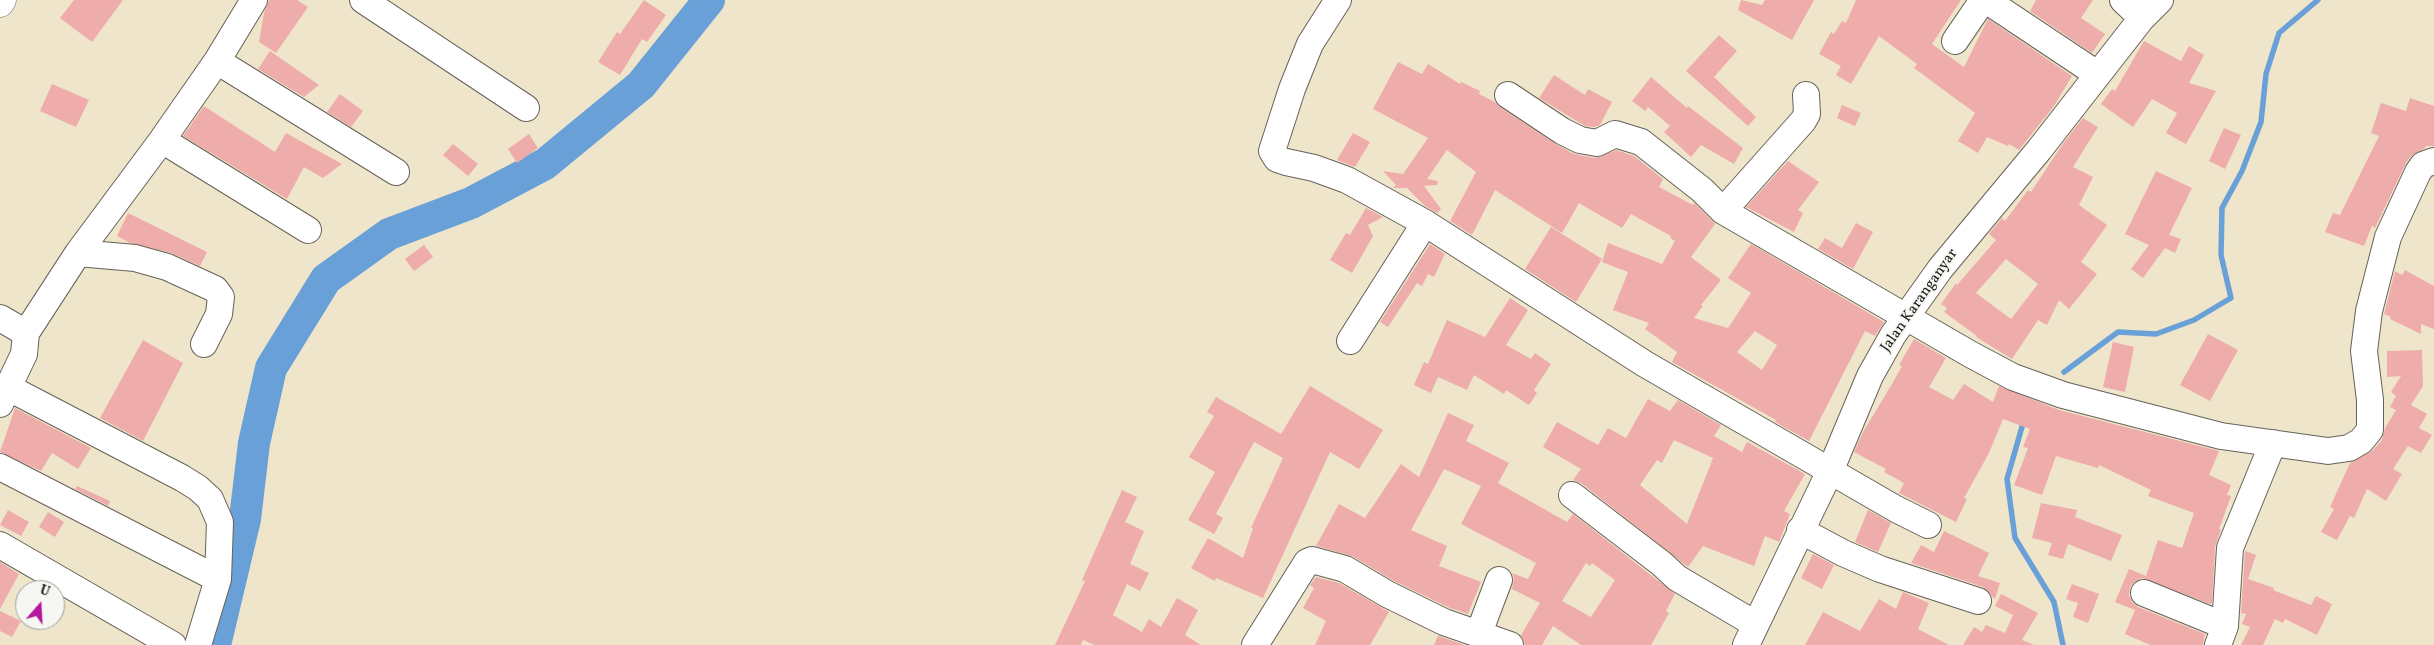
<!DOCTYPE html>
<html>
<head>
<meta charset="utf-8">
<style>
	body { margin:0 }
	#map { position:relative; width:2434px; height:645px; overflow:hidden; background:#efe5cb; font-family:Vollkorn,serif }
	canvas { display:block }
	.north { position:absolute; left:15px; top:580px; width:50px; height:50px; box-sizing:border-box; background:#f6f6f2; border:1px solid #9f9f9c; border-radius:50%; rotate:19deg; font-size:14px; font-weight:700; line-height:20px; text-align:center; color:#1c1c1c }
	.north::after { content:''; display:block; margin:auto; width:18px; height:22px; background:#b5179e; clip-path:polygon(50% 0,100% 100%,50% 72%,0 100%) }
</style>
</head>
<body>
<div id="map">
<canvas width="2434" height="645"></canvas>
<div class="north">U</div>
</div>
<script>
const g = document.querySelector('canvas').getContext('2d');
g.lineJoin = 'round';
const poly = rows => new Path2D(rows.map(r => 'M' + r).join(''));
function strokePath(path, color, width, dash) { g.strokeStyle = color; g.lineWidth = width; g.lineCap = dash ? 'butt' : 'round'; g.setLineDash(dash || []); g.stroke(path); }
function fillPath(path, color) { g.fillStyle = color; g.fill(path, 'evenodd'); }
function drawText(font, color, halo, rows, align = 'center') {
  g.font = font + ' Vollkorn,serif'; g.lineWidth = 4; g.setLineDash([]); g.textBaseline = 'middle'; g.strokeStyle = halo; g.fillStyle = color; for (const [text, x, y, turn = 0] of rows) {
    g.save(); g.translate(x, y); g.rotate((+turn || 0) * Math.PI / 180); g.textAlign = isNaN(turn) ? turn : align; if (halo) g.strokeText(text, 0, 0); g.fillText(text, 0, 0); g.restore();
  }
}
const stream = poly([
	[2064,372,2118,332,2156,334,2194,320,2231,298,2221,255,2222,208,2242,171,2261,122,2266,74,2279,33,2318,0],
	[2024,420,2007,479,2015,538,2054,602,2063,645]
]);
const river = poly([
	[215,645,245,519,254,443,271,368,326,279,389,234,471,203,545,164,641,85,709,0]
]);
const building = poly([
	[74,0,123,0,92,42,60,18],
	[269,0,297,0,308,7,276,53,259,42,264,13],
	[644,0,666,15,647,42,642,39,620,75,598,62,617,32,620,34],
	[1741,0,1762,5,1765,0,1814,0,1792,40,1738,10],
	[1856,0,1961,0,1932,44,1964,67,1988,19,2072,76,2054,106,2019,150,2009,144,2008,146,1987,137,1978,153,1958,141,1975,113,1914,68,1917,64,1879,36,1851,84,1836,75,1841,66,1819,54,1831,32,1834,34,1842,21,1846,23],
	[2036,0,2093,0,2081,18,2105,34,2092,53,2030,11],
	[1719,35,1737,51,1714,77,1756,117,1748,126,1686,71],
	[2144,41,2181,61,2189,46,2204,55,2189,83,2216,91,2186,144,2166,133,2177,113,2152,99,2133,127,2101,104,2112,89,2115,91],
	[270,51,319,85,304,97,258,69],
	[1398,62,1422,74,1428,64,1460,84,1461,82,1480,91,1479,94,1495,102,1500,107,1554,143,1574,154,1595,158,1616,150,1634,156,1663,179,1659,187,1693,205,1694,203,1715,224,1691,257,1721,280,1701,305,1703,306,1694,318,1728,328,1751,293,1728,278,1751,244,1884,322,1875,336,1865,331,1809,441,1775,422,1776,420,1672,362,1677,352,1645,329,1649,323,1613,310,1628,272,1602,262,1608,243,1662,264,1675,241,1670,238,1671,236,1631,214,1622,228,1579,203,1562,233,1495,190,1472,235,1450,221,1476,172,1447,150,1427,179,1438,181,1437,185,1424,186,1441,209,1437,213,1425,206,1407,188,1393,188,1396,185,1383,171,1403,174,1428,138,1373,109],
	[1755,331,1777,345,1762,370,1737,352],
	[1554,75,1585,95,1588,89,1612,102,1600,125,1595,127,1585,126,1539,98],
	[1651,77,1687,108,1688,106,1743,148,1734,164,1701,145,1691,157,1664,132,1670,126,1648,107,1645,111,1632,101],
	[52,84,89,100,76,127,40,111],
	[340,94,363,111,351,127,327,112],
	[2410,98,2434,106,2434,146,2426,146,2425,148,2411,156,2406,163,2375,228,2372,226,2364,246,2325,232,2333,213,2340,215,2379,136,2371,133,2381,103,2406,111],
	[1842,105,1861,113,1855,126,1837,118],
	[204,106,275,152,286,133,342,164,323,178,304,167,287,199,183,136],
	[2083,118,2098,127,2073,167,2093,177,2079,205,2107,225,2081,262,2097,274,2069,309,2059,300,2047,325,2038,320,2012,359,1976,337,1977,336,1944,312,1947,308,1941,304,1956,283,1957,285,1996,240,1989,234,2002,218,2005,221,2028,190,2031,192,2062,145],
	[2006,259,2038,284,2011,319,1976,293],
	[2224,128,2241,135,2225,169,2209,161],
	[1353,133,1370,142,1355,167,1337,160],
	[529,134,538,148,517,163,508,149],
	[453,144,478,164,468,176,443,155],
	[1788,161,1819,182,1798,210,1803,213,1794,232,1746,207],
	[2156,171,2192,188,2169,235,2181,239,2175,253,2165,248,2143,278,2131,269,2149,245,2125,234],
	[1366,208,1383,217,1368,225,1373,236,1352,273,1330,260,1346,233,1350,235],
	[128,213,207,252,200,266,171,253,130,243,117,236],
	[1856,223,1873,232,1853,269,1818,249,1825,238,1842,248],
	[1551,227,1602,259,1576,302,1525,269],
	[1430,244,1445,254,1434,277,1428,274,1422,286,1417,283,1388,327,1380,322],
	[424,245,433,257,414,271,405,259],
	[2405,270,2434,286,2434,329,2421,324,2421,334,2390,319,2391,317,2384,314,2395,271,2402,275],
	[1510,298,1528,310,1506,345,1531,359,1535,353,1551,364,1534,390,1537,393,1529,405,1506,390,1504,394,1474,375,1467,390,1438,377,1431,393,1414,385,1424,362,1428,364,1447,320,1485,337],
	[2208,334,2238,350,2210,401,2180,385],
	[1914,339,1946,358,1929,387,1953,400,1964,384,1993,402,1999,386,2059,410,2219,451,2209,475,2231,485,2227,495,2231,496,2219,529,2221,529,2215,547,2212,602,2210,604,2142,578,2134,582,2130,587,2129,595,2132,602,2138,607,2205,634,2203,645,2150,645,2125,634,2135,610,2115,602,2129,569,2146,576,2158,540,2182,548,2194,513,2148,496,2151,490,2099,465,2098,468,2056,456,2042,495,2014,485,2028,448,2023,447,2030,429,2003,419,1989,453,1964,498,1967,499,1956,522,1899,493,1904,483,1884,472,1886,469,1854,452,1863,432,1892,384,1902,366,1899,365],
	[143,340,183,363,143,441,100,418],
	[2113,342,2134,347,2125,392,2103,387],
	[2422,350,2423,386,2411,405,2427,414,2419,428,2432,435,2421,453,2408,446,2393,469,2402,474,2386,501,2367,489,2354,518,2350,516,2337,540,2321,532,2334,509,2330,507,2350,463,2373,450,2382,440,2385,428,2396,410,2390,407,2396,396,2391,392,2401,376,2387,377,2387,351],
	[1310,386,1383,430,1359,469,1330,452,1263,598,1216,578,1215,581,1191,568,1208,538,1243,558,1253,528,1251,528,1283,458,1254,442,1216,514,1223,518,1214,534,1188,520,1215,472,1189,457,1214,416,1207,412,1216,397,1281,434],
	[1648,399,1670,411,1678,400,1721,425,1714,436,1742,452,1747,442,1805,474,1784,511,1790,514,1779,542,1765,536,1754,566,1703,546,1688,567,1581,483,1573,480,1581,469,1543,447,1557,422,1598,445,1608,428,1626,438],
	[1674,440,1713,458,1687,524,1640,485,1657,460,1662,463],
	[15,408,91,448,78,469,52,453,41,471,0,452],
	[1448,413,1474,425,1466,441,1509,463,1498,483,1567,522,1573,514,1675,594,1666,611,1669,613,1651,645,1581,645,1553,626,1542,645,1525,645,1521,635,1540,603,1512,589,1514,578,1512,573,1528,579,1536,563,1461,524,1481,486,1444,469,1411,530,1447,546,1439,566,1481,582,1468,614,1450,608,1394,581,1352,556,1316,546,1339,504,1365,518,1401,464,1419,477],
	[1586,563,1590,566,1592,563,1615,580,1591,617,1562,601],
	[77,486,110,501,108,506,75,489],
	[1122,490,1137,497,1125,522,1144,531,1130,564,1149,573,1140,591,1127,584,1113,615,1142,632,1149,619,1161,627,1177,598,1198,610,1185,635,1201,645,1094,645,1083,640,1081,645,1055,645,1085,581,1082,580],
	[2041,503,2077,510,2075,517,2122,535,2111,561,2068,544,2063,559,2048,555,2052,543,2032,538],
	[8,510,29,522,21,536,0,525],
	[1868,510,1891,523,1878,552,1855,542],
	[48,512,64,522,55,537,39,527],
	[1944,531,1989,553,1978,576,2000,583,1995,599,1983,587,1911,563,1921,545,1934,552],
	[2245,551,2256,555,2248,579,2274,588,2273,590,2311,605,2316,596,2332,604,2317,635,2285,619,2283,623,2275,619,2263,645,2241,645,2250,627,2242,624,2246,614,2241,613],
	[1813,554,1834,565,1822,589,1801,578],
	[0,562,19,574,0,609],
	[1316,577,1339,583,1389,612,1370,645,1315,645,1326,621,1303,608,1314,588,1310,585],
	[2072,584,2099,594,2088,623,2073,617,2078,603,2066,599],
	[1903,592,1929,603,1918,629,1949,645,1805,645,1823,612,1860,631,1879,599,1896,609],
	[2001,594,2038,613,2022,640,2034,645,1963,645,1974,627,1982,632,1986,625,2005,633,2013,615,1995,606],
	[0,611,21,621,12,637,0,631],
	[1438,636,1439,636,1464,645,1434,645]
]);
const minor = poly([
	[363,0,526,108],
	[1338,0,1310,44,1292,89,1272,151,1277,159,1286,162,1314,168,1347,180,1425,223,1645,364,1896,509,1928,525],
	[1986,0,2097,74],
	[2142,18,2160,0],
	[1955,41,1983,0],
	[217,61,396,172],
	[1508,95,1562,131,1580,140,1597,143,1615,134,1641,142,1702,190,1723,211,1970,354,2013,377,2063,395,2221,436,2328,451,2349,448,2361,441,2370,430,2370,400,2364,351,2369,311,2388,237,2418,172,2423,165,2434,161],
	[162,140,308,230],
	[1723,211,1803,121,1807,114,1806,95],
	[78,253,135,258,167,267,215,289,221,297,219,314,204,344],
	[0,318,26,333],
	[1350,341,1425,223],
	[9,388,182,478,198,488,210,499,220,522,218,579,198,645],
	[0,404,24,354,26,333,78,253,162,140,217,61,254,0],
	[0,467,218,579],
	[1572,495,1662,564,1677,578,1755,624],
	[1800,530,1843,553,1880,569,1978,601],
	[0,545,173,645],
	[2144,593,2225,626],
	[1479,633,1499,580],
	[1255,645,1307,562,1312,560,1345,569,1387,594,1444,622,1510,645],
	[1746,645,1831,469,1870,376,1893,335,1940,269,2039,150,2142,18,2123,0],
	[2218,645,2225,626,2230,548,2273,443]
]);
const major = poly([
	[0,3,2,0]
]);
const streetNames = [
	["Jalan Karanganyar",1920,301,-55]
];
strokePath(stream, '#69a0d7', 5.5);
strokePath(river, '#69a0d7', 32);
fillPath(building, '#eeadaa');
strokePath(minor, '#666259', 28);
strokePath(major, '#666259', 29);
strokePath(minor, '#fff', 26);
strokePath(major, '#fff', 28);
drawText('15px', '#1c1c1c', '#f6f6f2', streetNames);
</script>
</body>
</html>
